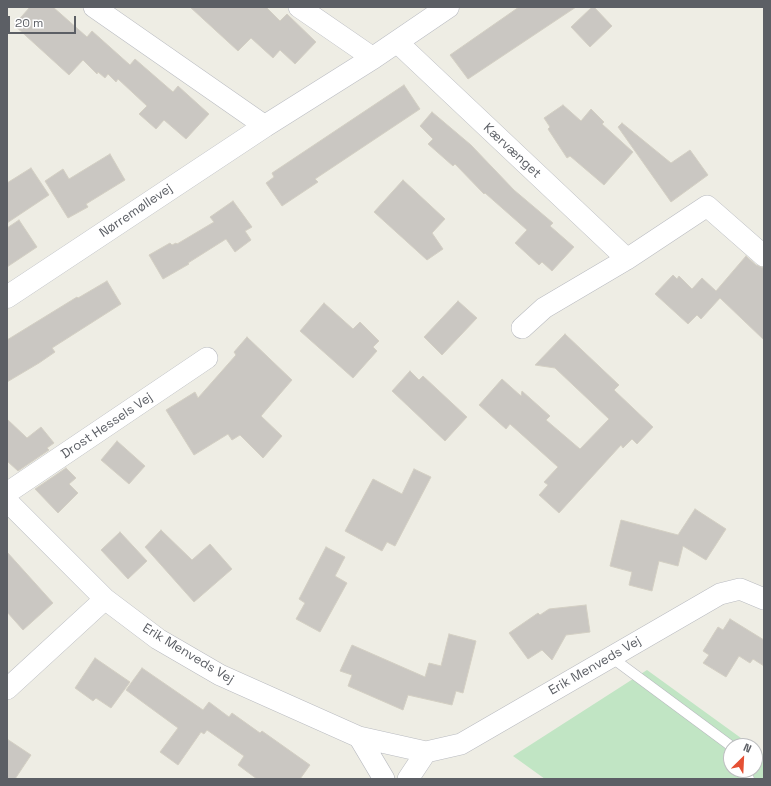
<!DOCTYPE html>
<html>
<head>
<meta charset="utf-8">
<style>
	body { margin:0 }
	#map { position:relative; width:771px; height:786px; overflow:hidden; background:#eeede4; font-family:"Space Grotesk",sans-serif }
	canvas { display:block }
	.frame { position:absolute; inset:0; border:8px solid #5c5f65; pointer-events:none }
	.north { position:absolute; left:723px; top:738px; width:40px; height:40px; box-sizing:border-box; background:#fff; border:1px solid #bebfc1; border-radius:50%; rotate:24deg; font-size:11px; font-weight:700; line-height:16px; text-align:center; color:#5c5f65 }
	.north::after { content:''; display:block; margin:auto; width:14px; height:18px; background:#e55034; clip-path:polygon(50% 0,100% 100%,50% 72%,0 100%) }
	.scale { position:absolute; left:8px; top:16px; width:68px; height:18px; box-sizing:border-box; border:2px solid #5c5f65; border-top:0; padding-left:5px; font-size:12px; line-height:14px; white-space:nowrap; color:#5c5f65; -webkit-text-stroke:3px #fff; paint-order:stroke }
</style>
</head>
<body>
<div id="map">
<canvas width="771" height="786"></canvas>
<div class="frame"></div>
<div class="north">N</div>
<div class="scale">20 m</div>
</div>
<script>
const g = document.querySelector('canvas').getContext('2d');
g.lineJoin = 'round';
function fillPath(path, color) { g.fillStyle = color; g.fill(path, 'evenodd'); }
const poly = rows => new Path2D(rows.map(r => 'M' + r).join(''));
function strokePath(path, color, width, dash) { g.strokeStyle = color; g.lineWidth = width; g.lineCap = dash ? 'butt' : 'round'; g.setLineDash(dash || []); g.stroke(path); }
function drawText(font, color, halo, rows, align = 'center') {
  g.font = font + ' "Space Grotesk",sans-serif'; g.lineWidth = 3.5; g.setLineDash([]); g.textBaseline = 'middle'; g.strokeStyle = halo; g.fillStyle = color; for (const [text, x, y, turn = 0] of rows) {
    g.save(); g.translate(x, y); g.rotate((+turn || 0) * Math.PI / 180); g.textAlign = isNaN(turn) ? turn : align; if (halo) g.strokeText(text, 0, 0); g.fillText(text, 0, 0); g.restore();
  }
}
const green = poly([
	[647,670,752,746,731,746,731,770,755,770,755,748,764,755,764,779,545,779,513,756]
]);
const building = poly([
	[30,7,53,7,87,37,92,31,130,65,135,59,173,92,178,86,209,114,186,139,164,120,156,129,139,114,147,106,118,79,116,82,108,74,105,78,98,72,97,74,83,60,69,75,14,25,30,7],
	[190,7,266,7,280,21,287,14,316,42,295,64,280,50,273,58,251,38,238,51,190,7],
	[519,7,576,7,468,79,450,55,519,7],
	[592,7,594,7,612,26,590,47,571,27,592,7],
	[404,85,420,109,315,179,318,182,282,206,266,183,274,177,272,173,404,85],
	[563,105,581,121,591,109,604,122,602,124,633,152,604,185,570,156,567,158,548,129,550,127,544,118,563,105],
	[432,112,471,145,514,190,553,223,550,226,574,247,552,271,542,262,539,265,515,243,527,230,485,193,484,194,455,164,453,166,428,144,433,139,420,126,432,112],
	[622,123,671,163,690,150,708,175,671,202,618,127,622,123],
	[110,154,125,180,86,204,88,207,68,218,45,181,63,169,69,179,110,154],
	[31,168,49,195,7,223,7,183,31,168],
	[403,180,445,219,432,233,443,249,427,260,374,212,403,180],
	[233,201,252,227,245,231,251,240,235,252,226,239,188,263,189,264,163,279,149,255,170,243,172,245,176,243,177,244,214,222,210,217,233,201],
	[19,220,37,247,7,267,7,228,19,220],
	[746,256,756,265,764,268,764,340,720,298,701,319,697,315,688,324,655,294,673,275,677,279,679,276,692,289,702,278,716,291,746,256],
	[107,281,121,304,52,348,55,352,39,363,7,382,7,340,77,297,78,298,107,281],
	[458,301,477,318,442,355,424,337,458,301],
	[324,303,353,329,360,322,379,341,373,347,377,351,353,378,300,331,324,303],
	[565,334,619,385,614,390,653,427,637,444,632,439,623,448,621,445,559,513,539,495,548,485,544,482,558,467,510,424,506,429,479,405,502,379,521,396,522,391,550,416,546,420,580,449,609,419,555,368,535,365,565,334],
	[247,337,292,380,261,416,282,436,263,458,240,435,232,440,228,434,194,455,166,410,195,392,198,398,236,355,234,352,247,337],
	[410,371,419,380,423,376,467,417,445,441,392,391,410,371],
	[7,419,27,438,41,427,54,443,47,448,49,450,18,471,7,461,7,419],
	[117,441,145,466,129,484,101,460,117,441],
	[66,468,76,478,69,484,78,493,58,513,35,489,66,468],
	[414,469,431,477,395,546,387,542,382,551,345,531,373,479,402,494,414,469],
	[695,509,726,529,706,560,683,546,678,566,659,561,652,591,629,585,632,572,610,566,621,520,678,535,695,509],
	[161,530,192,560,210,544,232,569,194,602,145,547,161,530],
	[120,532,147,561,128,579,101,550,120,532],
	[326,547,345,557,335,576,347,583,320,632,296,619,305,603,299,599,326,547],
	[7,552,53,603,23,630,7,612,7,552],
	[586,605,590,632,566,635,552,660,542,650,528,659,509,633,538,613,540,615,549,609,586,605],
	[730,619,764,640,764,666,753,659,750,663,739,656,726,677,703,663,709,655,703,651,718,627,723,630,730,619],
	[449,634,476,641,463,693,456,691,452,705,408,695,403,710,348,686,352,675,340,671,352,645,425,677,429,663,441,666,449,634],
	[95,658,130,682,111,708,96,698,93,701,75,688,95,658],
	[142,668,203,710,209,702,229,717,232,713,260,733,262,731,310,765,300,779,257,779,238,765,244,756,207,730,204,734,201,732,178,765,160,752,178,728,126,690,142,668],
	[7,739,31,755,15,779,7,779,7,739]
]);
const lane = poly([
	[611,657,731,746],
	[744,770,749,779]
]);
const street = poly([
	[94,7,265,126],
	[299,7,373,58],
	[397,42,627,259],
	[522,328,544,308,627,259,707,206,764,256],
	[7,493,207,358],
	[7,501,105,599,158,639,220,675,359,737,426,752,461,744,720,594,740,589,764,599],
	[7,689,105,599],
	[359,737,384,779],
	[408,779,426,752]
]);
const secondary = poly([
	[7,297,265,126,373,58,448,7]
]);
const streetNames = [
	["Kærvænget",512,151,43],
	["Nørremøllevej",136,211,-34],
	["Drost Hessels Vej",107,426,-34],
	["Erik Menveds Vej",188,654,31],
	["Erik Menveds Vej",595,666,-30]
];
fillPath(green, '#c1e5c4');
fillPath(building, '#cac7c2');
strokePath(building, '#d3cfc3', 1);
strokePath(lane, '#b9bbc0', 11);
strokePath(street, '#b9bbc0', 22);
strokePath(secondary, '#babcc2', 23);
strokePath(lane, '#fff', 10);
strokePath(street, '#fff', 21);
strokePath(secondary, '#fff', 22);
drawText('13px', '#5c5f65', '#fff', streetNames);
</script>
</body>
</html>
